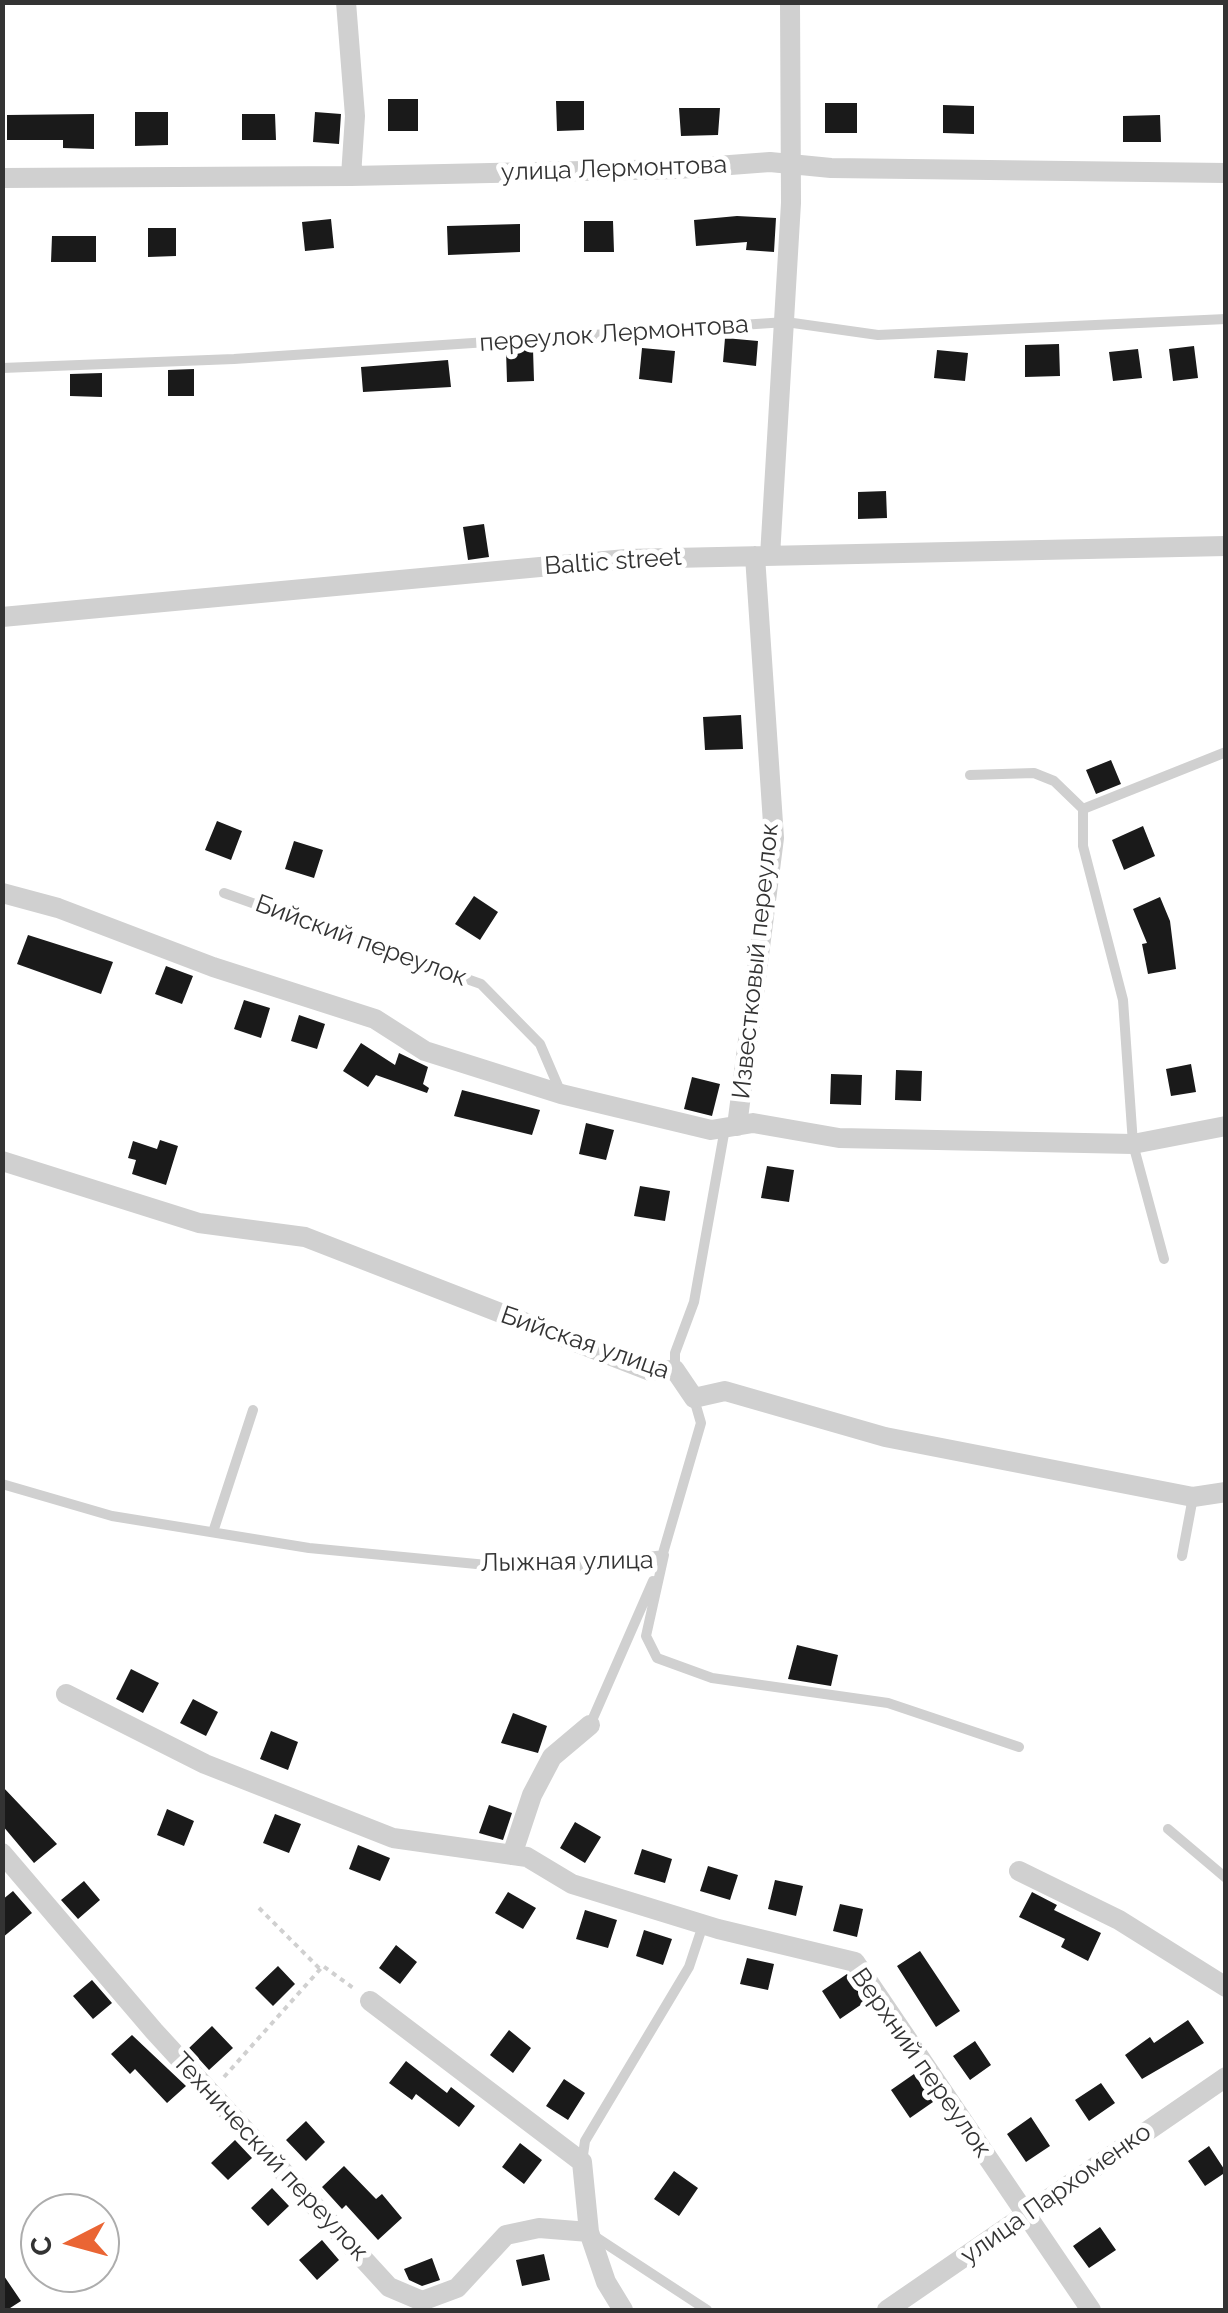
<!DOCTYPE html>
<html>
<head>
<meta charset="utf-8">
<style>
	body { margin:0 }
	#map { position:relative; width:1228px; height:2313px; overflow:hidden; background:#fff; font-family:Raleway,sans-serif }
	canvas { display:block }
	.frame { position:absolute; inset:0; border:5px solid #333; pointer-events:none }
	.north { position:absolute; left:20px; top:2193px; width:100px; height:100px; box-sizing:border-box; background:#fff; border:2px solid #adadad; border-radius:50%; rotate:264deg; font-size:28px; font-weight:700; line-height:40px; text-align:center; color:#333 }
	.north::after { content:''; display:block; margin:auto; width:35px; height:45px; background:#ea6534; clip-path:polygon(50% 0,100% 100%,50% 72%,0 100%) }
</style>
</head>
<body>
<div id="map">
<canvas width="1228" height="2313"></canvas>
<div class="frame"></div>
<div class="north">С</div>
</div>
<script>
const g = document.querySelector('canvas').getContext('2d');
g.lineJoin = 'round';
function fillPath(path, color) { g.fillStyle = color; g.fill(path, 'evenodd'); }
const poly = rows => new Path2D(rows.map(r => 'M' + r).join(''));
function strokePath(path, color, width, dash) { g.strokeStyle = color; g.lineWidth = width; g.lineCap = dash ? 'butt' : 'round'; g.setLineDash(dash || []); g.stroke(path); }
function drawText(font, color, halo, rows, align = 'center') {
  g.font = font + ' Raleway,sans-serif'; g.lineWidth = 10; g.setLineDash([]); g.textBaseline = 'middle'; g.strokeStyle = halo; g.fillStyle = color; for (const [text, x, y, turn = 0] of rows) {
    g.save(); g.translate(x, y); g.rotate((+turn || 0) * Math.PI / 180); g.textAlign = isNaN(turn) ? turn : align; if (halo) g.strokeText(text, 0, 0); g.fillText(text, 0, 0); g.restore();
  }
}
const building = poly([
	[388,99,418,99,418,131,388,131],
	[556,101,584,101,584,130,557,131],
	[825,103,857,103,857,133,825,133],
	[943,105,974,106,974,134,943,133],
	[679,108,720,108,718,135,681,136],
	[135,112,168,112,168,145,135,146],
	[315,112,341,114,339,144,313,142],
	[94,114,94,149,63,148,63,140,7,140,7,115],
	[242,114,275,114,276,140,242,140],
	[1160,115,1161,142,1123,142,1123,116],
	[737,216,776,218,774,252,746,250,747,242,696,246,694,220],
	[331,219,334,248,305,251,302,222],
	[584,221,613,221,614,252,584,252],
	[520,224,520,252,448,255,447,226],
	[148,228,176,228,176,256,148,257],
	[52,236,96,236,96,262,51,262],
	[725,338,758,341,756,366,723,362],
	[1059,344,1060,376,1025,377,1025,345],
	[1194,346,1198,378,1173,381,1169,349],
	[642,348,675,351,672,383,639,379],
	[533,349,534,381,507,382,506,350],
	[1138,349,1142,378,1113,381,1109,352],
	[937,350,968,353,965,381,934,378],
	[448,360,451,387,363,392,361,367],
	[194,369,194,396,168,396,168,370],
	[102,373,102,397,70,396,70,374],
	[886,491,887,518,858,519,858,492],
	[484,524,489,557,468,560,463,527],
	[741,715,743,749,705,750,703,717],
	[1111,760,1121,784,1096,794,1086,770],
	[217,821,242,831,231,860,205,850],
	[1143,826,1155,856,1124,870,1112,840],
	[294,841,323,850,314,878,285,869],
	[474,896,498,912,480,940,455,924],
	[1160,897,1170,921,1176,969,1148,974,1142,944,1147,943,1133,909],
	[28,935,113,962,101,994,17,964],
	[166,966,193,976,182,1004,155,994],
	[244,1000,270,1008,261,1038,234,1029],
	[299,1015,325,1024,317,1049,291,1041],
	[361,1043,395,1065,399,1053,428,1067,423,1084,429,1088,427,1093,376,1075,368,1087,343,1071],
	[1191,1064,1196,1092,1171,1096,1166,1069],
	[896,1070,922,1071,921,1101,895,1100],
	[831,1074,862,1075,861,1105,830,1104],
	[692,1077,720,1084,712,1116,684,1109],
	[462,1090,540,1110,532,1135,454,1116],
	[586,1123,614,1130,606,1160,579,1154],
	[160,1140,178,1146,166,1185,132,1174,136,1160,128,1158,133,1141,157,1149],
	[767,1166,794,1170,789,1202,761,1198],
	[640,1186,670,1191,665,1221,634,1216],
	[797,1645,838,1655,831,1686,788,1679],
	[131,1669,159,1683,143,1713,116,1699],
	[193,1699,218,1712,206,1736,180,1723],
	[513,1713,547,1726,538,1753,501,1743],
	[271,1731,298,1742,288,1770,260,1759],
	[2,1786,57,1844,34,1863,2,1825],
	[489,1805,512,1813,503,1840,479,1833],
	[167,1809,194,1821,184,1846,157,1835],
	[275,1814,301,1824,289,1853,263,1843],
	[575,1822,601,1837,585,1863,560,1848],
	[358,1845,390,1858,380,1881,349,1869],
	[642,1849,672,1859,665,1883,634,1874],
	[708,1866,738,1875,730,1900,700,1891],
	[775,1880,803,1886,796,1916,768,1909],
	[84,1881,100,1900,78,1919,61,1900],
	[13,1891,32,1913,2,1938,2,1900],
	[508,1892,536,1908,523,1929,495,1913],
	[1032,1892,1057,1905,1054,1910,1101,1933,1088,1961,1061,1947,1065,1939,1019,1917],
	[840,1904,863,1909,857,1937,833,1931],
	[585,1910,617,1920,608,1948,576,1939],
	[644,1930,672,1939,663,1965,636,1956],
	[396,1945,417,1962,400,1984,379,1968],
	[920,1951,960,2011,936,2027,897,1966],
	[747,1958,774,1964,768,1990,740,1984],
	[278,1966,295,1984,273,2006,255,1988],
	[847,1974,865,2002,840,2019,822,1991],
	[92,1980,112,2003,93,2019,73,1996],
	[1188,2020,1204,2043,1142,2079,1125,2055,1150,2037,1154,2043],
	[212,2026,233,2048,209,2070,189,2048],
	[509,2030,531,2048,513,2073,490,2055],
	[132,2035,186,2086,167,2103,135,2069,130,2074,111,2054],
	[975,2041,991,2065,970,2080,953,2056],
	[406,2061,447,2093,451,2087,475,2106,459,2127,416,2094,412,2100,389,2083],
	[914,2074,933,2102,910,2118,891,2090],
	[564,2079,585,2093,568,2120,546,2106],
	[1101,2083,1115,2103,1089,2121,1075,2100],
	[1031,2117,1050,2146,1026,2162,1007,2134],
	[306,2121,325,2142,306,2161,286,2140],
	[235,2140,252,2158,228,2180,211,2163],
	[520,2143,542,2160,524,2184,502,2167],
	[1209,2146,1226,2172,1205,2186,1188,2161],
	[344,2166,376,2199,382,2194,402,2218,378,2240,346,2205,342,2209,322,2187],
	[674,2171,698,2188,679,2216,654,2199],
	[272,2188,289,2206,268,2226,251,2208],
	[1100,2227,1116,2250,1089,2268,1073,2246],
	[322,2240,339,2260,317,2280,299,2260],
	[544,2254,550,2280,522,2286,516,2260],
	[432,2258,440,2280,422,2286,409,2280,404,2269],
	[2,2273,21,2301,7,2310,2,2310]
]);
const path = poly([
	[259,1908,320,1969],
	[224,2077,323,1966,356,1990]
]);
const lane = poly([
	[2,368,234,359,786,322,878,335,1226,319],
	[970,775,1034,773,1054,781,1083,809],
	[224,893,481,984,540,1044,561,1093],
	[1164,1259,1133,1144,1123,1000,1083,846,1083,809,1226,752],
	[675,1369,675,1353,694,1302,725,1128],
	[2,1484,112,1516,309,1548,487,1565,569,1567,664,1555,646,1636,657,1658,712,1678,888,1703,1019,1747],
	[214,1529,253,1410],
	[1182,1556,1193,1497],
	[661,1560,701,1423,694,1399],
	[590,1725,653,1581],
	[1168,1829,1226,1878],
	[582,2162,585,2141,689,1967,703,1925],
	[591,2234,707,2310]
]);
const street = poly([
	[346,2,355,116,351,176],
	[2,178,351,176,677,169,770,162,831,168,1226,173],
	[770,556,791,203,790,2],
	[2,617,626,559,1226,546],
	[2,893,58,908,213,967,375,1019,425,1051,561,1094,711,1130,753,1123,839,1138,1133,1144,1226,1126],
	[737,1126,774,838,755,556],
	[2,1161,199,1223,305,1237,650,1371,675,1370,694,1398,725,1391,885,1437,1193,1497,1226,1492],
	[66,1694,205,1764,393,1838,527,1857,572,1884,718,1929,855,1962,1091,2310],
	[2,1853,154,2031,389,2287,422,2301,457,2288,506,2235,539,2228,589,2232],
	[512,1855,532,1795,552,1757,590,1725],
	[1019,1871,1119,1920,1226,1987],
	[370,2001,582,2162,589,2232,606,2282,623,2310],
	[887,2310,1226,2077]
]);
const streetNames = [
	["улица Лермонтова",614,169,-2],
	["переулок Лермонтова",614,334,-4],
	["Baltic street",613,562,-4],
	["Бийский переулок",361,941,20],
	["Известковый переулок",756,961,-84],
	["Бийская улица",585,1343,19],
	["Лыжная улица",567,1562,-1],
	["Верхний переулок",921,2063,55],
	["Технический переулок",270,2157,47],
	["улица Пархоменко",1056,2194,-35]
];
fillPath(building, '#1a1a1a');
strokePath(path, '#d0d0d0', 4, [5, 5]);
strokePath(lane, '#d0d0d0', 10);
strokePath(street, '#d0d0d0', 20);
drawText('25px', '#333', '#fff', streetNames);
</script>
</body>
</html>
